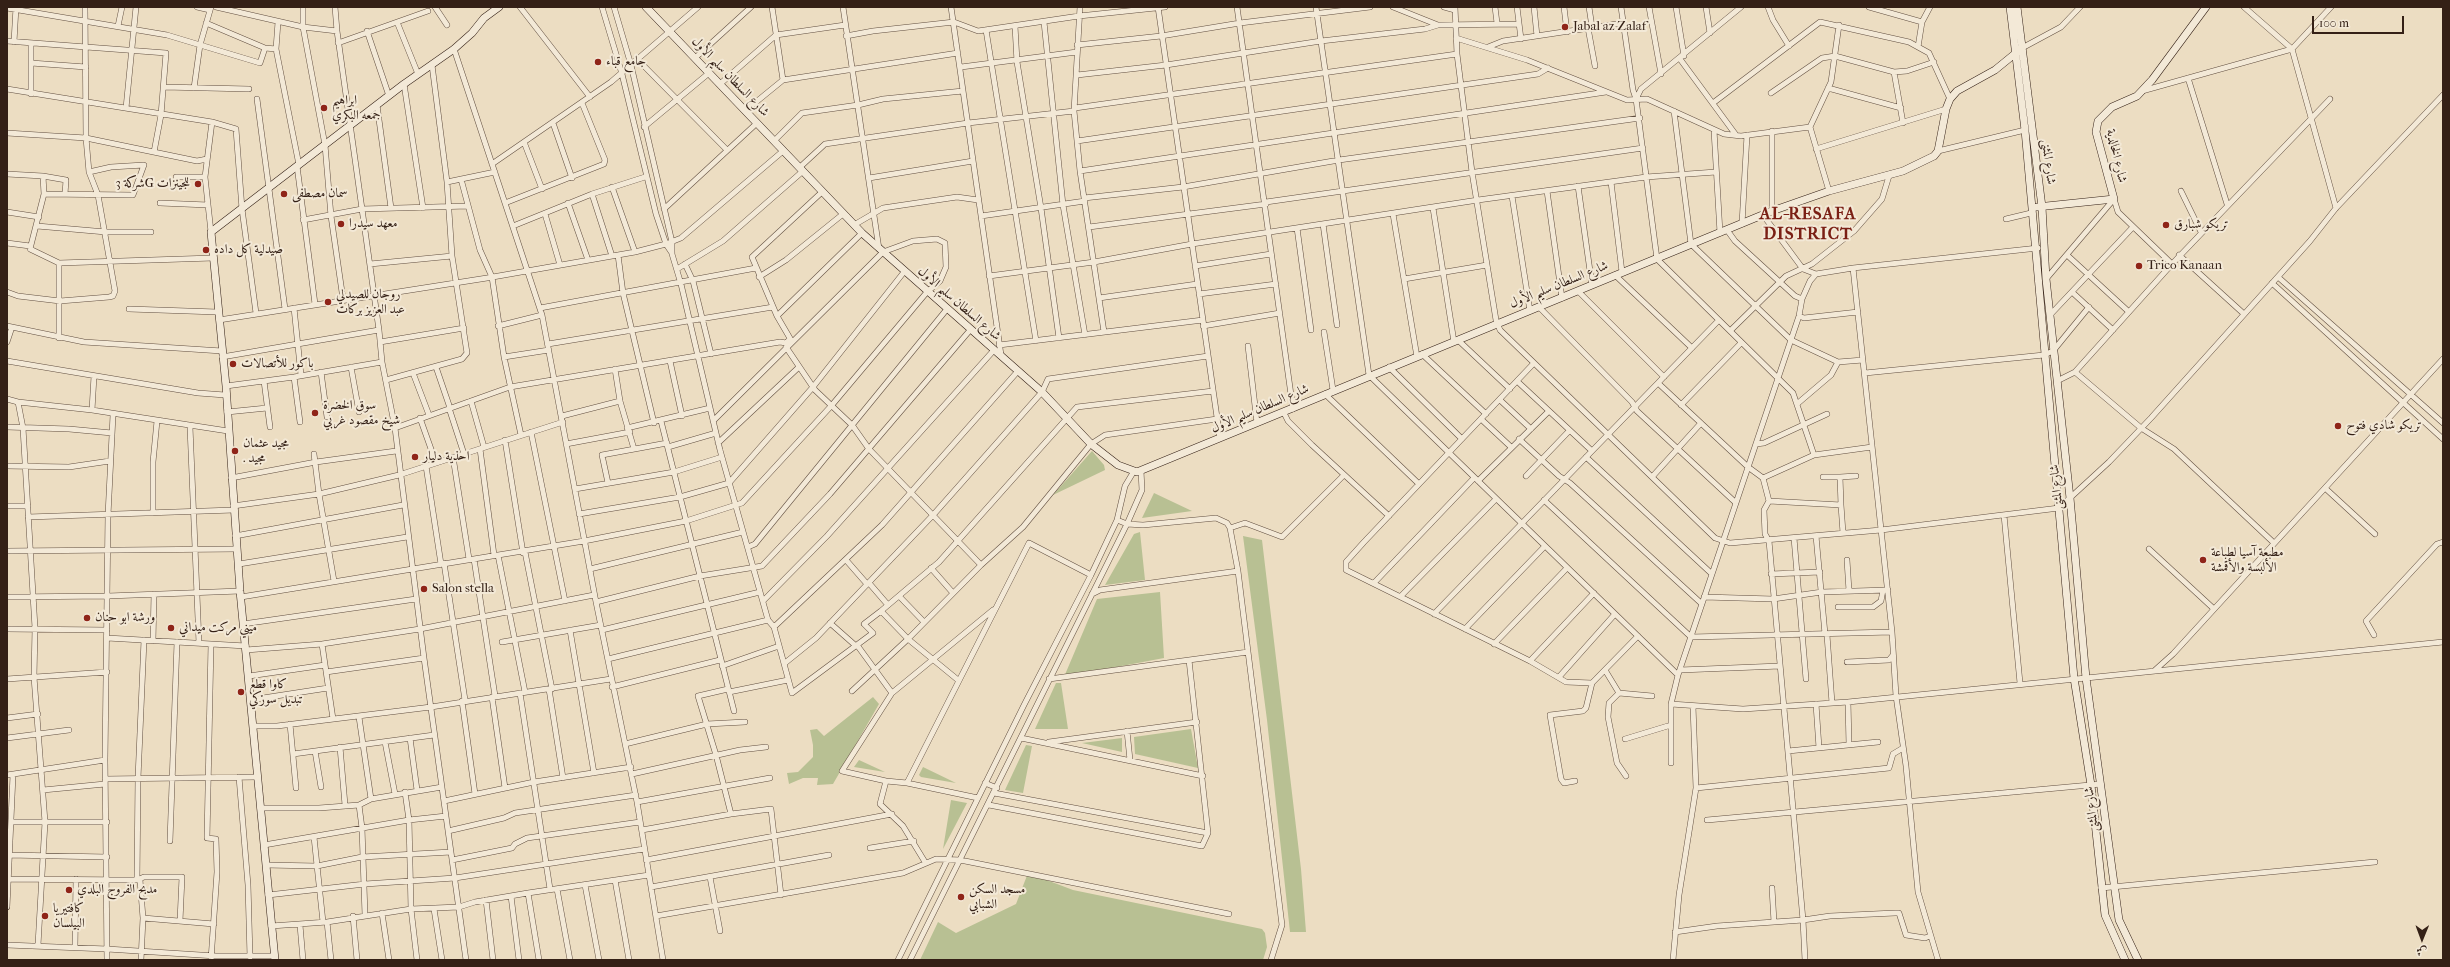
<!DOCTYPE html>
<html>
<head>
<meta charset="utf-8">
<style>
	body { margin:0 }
	#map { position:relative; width:2450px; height:967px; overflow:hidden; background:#ecddc2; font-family:"IM FELL French Canon",Amiri,serif }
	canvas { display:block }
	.frame { position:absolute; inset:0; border:8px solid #342016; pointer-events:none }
	.north { position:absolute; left:2402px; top:919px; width:40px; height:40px; -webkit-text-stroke:3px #f3e9d7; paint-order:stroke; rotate:181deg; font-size:11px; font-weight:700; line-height:16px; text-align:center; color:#342016 }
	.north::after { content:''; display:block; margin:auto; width:14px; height:18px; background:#342016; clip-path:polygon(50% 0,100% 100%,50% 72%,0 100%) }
	.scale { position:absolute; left:2312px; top:16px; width:92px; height:18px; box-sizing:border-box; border:2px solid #342016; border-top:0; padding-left:5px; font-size:12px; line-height:14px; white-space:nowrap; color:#342016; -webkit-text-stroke:3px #f3e9d7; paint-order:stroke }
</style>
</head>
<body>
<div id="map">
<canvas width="2450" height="967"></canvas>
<div class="frame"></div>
<div class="north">ش</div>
<div class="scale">100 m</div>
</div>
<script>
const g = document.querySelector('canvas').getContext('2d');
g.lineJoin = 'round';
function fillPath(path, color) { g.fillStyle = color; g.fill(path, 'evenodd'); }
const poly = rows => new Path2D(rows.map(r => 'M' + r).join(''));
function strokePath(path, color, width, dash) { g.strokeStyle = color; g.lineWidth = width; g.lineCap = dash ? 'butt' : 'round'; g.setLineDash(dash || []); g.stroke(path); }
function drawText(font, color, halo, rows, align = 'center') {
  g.font = font + ' "IM FELL French Canon",Amiri,serif'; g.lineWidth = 4; g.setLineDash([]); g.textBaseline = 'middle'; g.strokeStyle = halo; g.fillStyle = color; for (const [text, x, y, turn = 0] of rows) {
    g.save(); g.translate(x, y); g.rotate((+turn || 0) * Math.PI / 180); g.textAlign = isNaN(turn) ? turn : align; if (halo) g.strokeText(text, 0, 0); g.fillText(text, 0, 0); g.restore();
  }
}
const green = poly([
	[1092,451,1104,465,1105,470,1053,495],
	[1154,493,1192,511,1142,518],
	[1140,532,1145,580,1105,585,1134,534],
	[1243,536,1262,540,1301,869,1306,932,1290,932,1267,720],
	[1160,592,1164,658,1064,677,1097,599],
	[1056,683,1061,683,1068,729,1035,729],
	[873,697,879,704,833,784,817,785,818,778,803,778,789,784,787,773,798,772,813,757,813,745,810,730,817,729,824,736],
	[1191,729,1198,768,1135,754,1134,737],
	[1122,738,1122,752,1082,743],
	[1026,745,1032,746,1023,793,1005,790],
	[859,760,885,772,854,767],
	[923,767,956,783,921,777,919,775],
	[951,800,967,803,943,849],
	[1028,873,1073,890,1262,929,1265,933,1267,947,1263,960,920,960,938,922,956,933,1016,904]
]);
const street = poly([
	[197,7,210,10],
	[216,7,303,27,337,31,379,330,382,362,395,428,424,658,466,960],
	[303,7,303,27,325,145,331,216,343,299],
	[335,7,337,31],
	[435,7,447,25],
	[520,7,590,97],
	[602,7,622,74,656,214,666,244,672,253],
	[614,7,631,65,672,242,672,254,681,284,720,450,768,620,774,627,792,693,873,633,864,624,881,611],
	[772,7,783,80],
	[843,7,879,249],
	[951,7,1001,355],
	[1080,7,1074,111,1080,171,1104,332],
	[1158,7,1220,438],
	[1237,7,1293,409],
	[1316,7,1369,375,1678,675],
	[1393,7,1438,25,1519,24],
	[1444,7,1455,10],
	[1455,7,1457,54,1472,172,1496,320,1500,330,1715,538,1730,543,1881,530,2059,508,2109,462,2151,418,2310,241,2336,208,2443,95],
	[1495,7,1497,23],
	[1517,7,1521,39],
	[1534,7,1537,36],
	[1564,7,1567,32],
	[1589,7,1592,27],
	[1621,7,1633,90,1636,99],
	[1649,7,1661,74],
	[1676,7,1684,56],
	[1706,7,1710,33],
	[1741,7,1641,89,1636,99,1657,259,1793,393,1814,455],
	[1768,7,1773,20,1789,46],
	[1869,7,1922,22],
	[2244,7,2292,49,2336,208],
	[7,8,167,35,260,63,265,48,276,49],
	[278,22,276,49,299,165],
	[397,22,418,74],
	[1044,22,1063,205,1085,335],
	[206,23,265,48],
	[118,26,122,7],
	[1015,26,1017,62,1041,208,1059,338],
	[1588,28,1595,66],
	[986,30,1036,341],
	[367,31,389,96],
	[846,36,873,31,954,22,978,31,1079,16,1165,7],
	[1456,38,1527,60,1627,100,1647,99,1724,134,1741,136,1810,127,1829,191],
	[7,41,166,53,161,115,154,152],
	[14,42,16,7],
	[338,43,428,11],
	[1077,45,1161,36,1240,23,1370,7],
	[1488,47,1503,41,1623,23],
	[1918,47,1922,22,1930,7],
	[2022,48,2061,27,2080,7],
	[454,49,542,315,596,602,637,802,663,960],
	[695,58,751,7],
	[637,59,727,150],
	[1680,59,1736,135],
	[31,63,86,67],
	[961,67,1077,52],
	[1894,72,1903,123],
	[1077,75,1166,65,1321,41,1425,29,1438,25],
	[2188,78,2227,204],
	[404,84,423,208],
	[720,84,776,35,845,25],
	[164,87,249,89],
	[194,88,200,45,211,7],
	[1828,88,1901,108],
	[7,89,212,122,236,129,242,209,256,313],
	[2142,91,2292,49,2331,7],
	[1771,93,1822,58,1835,56,1894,72,1907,71,1934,62],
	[31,94,31,43],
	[257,99,285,309],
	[1713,103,1820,22,1909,42,1929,53,1950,99],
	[377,105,391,208],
	[126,108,136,7],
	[1075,108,1457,54],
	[745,111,783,80,958,53],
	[1674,111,1691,244,1791,340,1838,362,1863,360],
	[553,123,572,178],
	[644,127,709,73],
	[1810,127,1831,82,1839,25],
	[1714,130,1720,233],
	[7,133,86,138,197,161,207,159],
	[774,141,802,113,858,105,883,99,963,91],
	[1077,141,1538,74,1548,68],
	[524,142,542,189],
	[1816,149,1946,109],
	[1938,151,2025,130],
	[492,164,611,82,698,7],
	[297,166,315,304],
	[799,168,825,144,968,123,1074,111],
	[1080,171,1606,92],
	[7,174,43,176,66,180,65,194],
	[43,176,44,194,30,249,59,263,213,258],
	[176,177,205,177],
	[869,178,973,161],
	[461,179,480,250,492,277,504,357,521,435],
	[447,182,495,172],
	[1611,182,1622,272],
	[1578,186,1592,285],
	[612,187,635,252],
	[1547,191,1562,298],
	[2181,191,2201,232],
	[44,194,133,195,144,165,111,167,89,172],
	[592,194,612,256],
	[1512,196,1530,311],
	[1084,198,1183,187,1339,160,1640,118],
	[2114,199,2118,212,2172,264],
	[1266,202,1643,148],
	[160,203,208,205],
	[505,203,604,164,605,160,582,103],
	[568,203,588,260],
	[1433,208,1454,342],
	[664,209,757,123],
	[1772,211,1772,131],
	[7,212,39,217],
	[545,214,560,265],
	[1393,214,1417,357],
	[1763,215,1803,269,1816,274],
	[981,216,1085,201],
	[2006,219,2031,213],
	[303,220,362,209,468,206],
	[1323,224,1337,325],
	[1742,224,1747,135],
	[854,225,883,208,957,197,978,200],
	[37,226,106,232,151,232],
	[513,226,592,194,645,177],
	[1089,227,1266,204],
	[1297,228,1311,330],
	[1727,230,1735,241,1795,296,1802,299],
	[211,232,205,177,212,122],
	[7,243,30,246],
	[618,255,623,293,654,423],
	[2067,255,2129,312],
	[2179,255,2244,314],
	[370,264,452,256],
	[685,264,693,281,711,354],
	[1195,266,1271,254],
	[1853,268,1892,632,1896,696,1906,766,1918,892,1938,960],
	[677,269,723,241,803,171],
	[1615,275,1692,348],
	[989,276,1094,262,1192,244,1478,200,1646,177,1716,172],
	[759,277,786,260,843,214],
	[2278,277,2443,423],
	[1404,279,1487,265],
	[2046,279,2114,199],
	[2272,283,2443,439],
	[1578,291,1664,377],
	[7,292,18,296,60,301,109,297,113,296,115,291,98,195,89,172,86,138,85,7],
	[2072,292,2113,330],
	[1199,294,1276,284],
	[1099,298,1197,284],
	[1539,307,1632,402,1637,411,1736,503],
	[294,308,301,375],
	[540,308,756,268],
	[129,309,217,312],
	[2050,315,2133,227],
	[777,316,862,233],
	[1799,316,1804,318,1858,312],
	[219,320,487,278,635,252,666,244,681,238,783,151],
	[7,326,84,342,222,351],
	[498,326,542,315],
	[1203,326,1280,313],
	[1730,331,1786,276,1812,264,1854,231,1882,199,1889,176],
	[1324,332,1333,390],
	[59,338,59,263],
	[791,340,777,316,752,257,822,192],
	[1458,340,1510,389],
	[7,342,12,327],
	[380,342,464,328],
	[548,344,773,307],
	[999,345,1203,320],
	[1248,346,1257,423],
	[786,347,815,390,852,425,869,449,981,565],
	[1422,354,1486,414],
	[222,357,379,330],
	[504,357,549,350],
	[7,361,198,393,225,395],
	[670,361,682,416],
	[1534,363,1364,542,1346,562,1346,570,1530,661,1566,682,1592,683,1638,636],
	[351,367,359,412],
	[436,367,450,408],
	[1389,367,1462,439],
	[615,369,620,401,634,449],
	[321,372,327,417],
	[2075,372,2141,428,2174,449,2274,543],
	[413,373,429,415],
	[1865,373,2044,355,2053,351,2089,307],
	[294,377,300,422],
	[386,380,462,359,467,353,452,256,447,182,432,65],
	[264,381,270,427],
	[2057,381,2075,372,2172,264,2330,99],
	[1518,382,1592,451],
	[1658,383,1748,467,1763,478,1814,455,1872,447],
	[226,386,294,377,382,362],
	[1325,394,1419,484],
	[7,399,18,402,23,428,35,628,34,677,45,822,38,945],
	[1500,400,1531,429],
	[471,401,484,447],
	[18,402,92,410,228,431],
	[1797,404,1831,375,1838,362],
	[1681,405,1741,343],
	[449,408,464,454],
	[92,410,94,376],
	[227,412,267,408],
	[1284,413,1288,421,1312,445,1389,516],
	[562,416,620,401],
	[420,418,436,463],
	[1481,419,1511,447],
	[661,421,734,711],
	[7,427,69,429,112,433],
	[190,427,199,643],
	[395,428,510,387,780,342,786,343,790,339],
	[627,428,710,408],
	[531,432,565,601],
	[1519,439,1559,476,1570,483,1702,604],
	[505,440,523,553],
	[718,443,799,367],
	[566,444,630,432],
	[1756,444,1764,443,1827,414],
	[668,447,716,433],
	[480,449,494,555],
	[314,454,319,494,334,581],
	[453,457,469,559],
	[1586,457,1712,574],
	[7,466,69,467,110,461],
	[426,466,441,564],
	[1526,476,1569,431],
	[1652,477,1701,423],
	[1823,477,1840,477],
	[231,478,316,462,396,451],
	[1763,478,1769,501,1841,505,1843,533],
	[1478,481,1548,412],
	[608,483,602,455,667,443],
	[2325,488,2375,534],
	[575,489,674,472,722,457],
	[1544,500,1691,637,1892,632],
	[1769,501,1764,510,1765,534,1769,541,1803,920,1805,960],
	[1841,505,1840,477,1856,476],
	[7,506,28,506],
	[233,506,319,494,399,475,563,422],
	[153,513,153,462,157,421],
	[579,514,680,497,729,483,813,387,904,272],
	[2004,515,2020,683],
	[28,517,234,510],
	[1117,520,1127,524,1143,525,1216,518,1227,523,1230,528,1238,571,1282,925,1271,960],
	[1230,528,1245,523,1282,537,1344,475],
	[235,536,403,505],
	[1816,536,1825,634,1827,635,1832,703],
	[1794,538,1806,679],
	[748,547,755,544,947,309],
	[2149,549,2214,609],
	[7,551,237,549],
	[525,552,552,689],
	[498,555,525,692],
	[474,559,495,696],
	[846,560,867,584],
	[1847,560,1849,591],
	[444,563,465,700],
	[239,564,407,537],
	[931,568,953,593],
	[590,569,743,532],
	[1771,574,1820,572],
	[869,583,888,605],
	[1374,583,1474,478],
	[1092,594,1100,590,1238,571],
	[899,596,924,622],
	[1401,596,1496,499],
	[7,597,108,596,240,591],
	[241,597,584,541,686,521,742,503,832,405,927,292,940,281,946,267,945,243,937,239,913,241,883,252,713,421],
	[1704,597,1773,599,1822,592,1888,590],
	[763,601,827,536,994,350],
	[596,602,700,576,762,566,830,494,971,329],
	[1838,607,1873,607,1881,601,1883,590],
	[1434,614,1719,320],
	[830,623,856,646],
	[243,624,416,599],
	[774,627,882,525,1018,371],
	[7,629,107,630],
	[1465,629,1545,546],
	[570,630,594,773],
	[602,630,760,592],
	[2374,635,2366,621,2437,544,2443,542],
	[107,638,246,646],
	[153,641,154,594],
	[502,642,601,625],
	[211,644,207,838,216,839,217,872,211,960],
	[322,644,333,719],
	[1494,644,1567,568],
	[857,645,892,693,842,771,886,781,880,804,903,826,925,862],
	[246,650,322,644,420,629,594,595],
	[608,659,768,620],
	[1530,661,1594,593],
	[1847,662,1889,660,1893,655],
	[785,663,816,638,934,514,1042,392,1048,379,1208,356],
	[722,666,779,646],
	[1605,670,1619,693,1652,696],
	[1680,670,1780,666],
	[2154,671,2173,654,2443,359],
	[326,672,424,658],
	[249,676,325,665],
	[1559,677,1615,614],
	[7,679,107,672],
	[1049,679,1248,652],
	[958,680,908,639,881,611,939,562,1077,407,1213,391],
	[612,687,720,660],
	[549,689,563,778],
	[728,689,698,696,716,755,731,814],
	[852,691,908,639,981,565,1023,527,1091,444,1105,435,1217,419],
	[729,692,788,680],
	[520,693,550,889],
	[892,693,993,610],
	[1619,693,1609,703,1608,717,1617,763,1626,776],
	[492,697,505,788],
	[250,700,328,688],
	[462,701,475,794],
	[1848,702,1849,745],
	[1671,704,1743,709,1848,702,2443,642],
	[1816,704,1819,748],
	[1693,706,1696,788],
	[359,717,371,799],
	[7,718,38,714],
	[290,724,296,788],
	[253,726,277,726,431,707,611,679],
	[1127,731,1130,760],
	[7,738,69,730],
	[410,738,417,790],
	[1021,738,1203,776],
	[1625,739,1671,725],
	[385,742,395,794],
	[1049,742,1197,722],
	[625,744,707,724,745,722],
	[340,747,345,805],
	[315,751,321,787],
	[1788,751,1878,742],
	[293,754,434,735],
	[1671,763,1671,704,1678,675,1799,316,1802,299,1810,281,1816,274,1853,268,2038,248],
	[632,774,740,750,766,747],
	[7,775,105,760],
	[239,777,248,885,250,957],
	[105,779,257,777],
	[886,781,907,783,978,798],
	[1575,781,1564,783,1561,779,1550,715,1583,711,1586,708,1592,683],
	[907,783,1029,543,1091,575],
	[985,783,997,788],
	[43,790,105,784],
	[405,792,409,820,411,909,417,960],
	[994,793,1208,833],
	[444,801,534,782,631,767],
	[637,802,770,778],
	[359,805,362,828,365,915],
	[989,805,1202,846,1208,833,1189,660],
	[260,808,319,808,359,805,371,799,442,787],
	[1707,820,2101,784],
	[11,822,107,822],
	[642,830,731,814,771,809,781,895],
	[448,831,504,818,515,813,636,795],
	[314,837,323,922],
	[170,841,177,642],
	[264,845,409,820,446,816],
	[870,848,914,841],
	[8,855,107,857],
	[452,860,512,848,515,844,527,838,640,822],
	[646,860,892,814],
	[266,865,317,866,362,857,451,852],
	[710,877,720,931],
	[7,879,137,880,144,877,182,877,180,921],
	[137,880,138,778,144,640],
	[140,880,143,918,141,960],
	[615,880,629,960],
	[585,885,599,960],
	[651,887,829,855],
	[1772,888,1774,922],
	[2101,888,2375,862],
	[557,889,570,960],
	[528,893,539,960],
	[268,895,365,884,455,878,644,849],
	[511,896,519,960],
	[486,900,493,960],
	[7,907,13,775],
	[434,909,442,960],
	[382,913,389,960],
	[353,916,357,960],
	[656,916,903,873,936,859,960,860,1229,914],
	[143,918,214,924],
	[327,922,331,960],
	[300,925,303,960],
	[271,926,327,922,411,909,459,907,475,902,528,893,649,875],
	[1675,932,1717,926,1803,920,1830,916,1895,913,1899,913,1906,935,1925,938,1930,936],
	[7,945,107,949,216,956,275,956],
	[75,947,76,879],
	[107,960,105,760,108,515,113,415],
	[898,960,1024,705,1091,575,1117,520,1125,486,1134,471],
	[910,960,1127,524,1142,490,1141,471],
	[1673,960,1679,895,1696,788,1889,768,1893,754,1903,748]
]);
const secondary = poly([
	[646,7,862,233,1042,392,1091,444,1118,465,1137,472,1772,211,1829,191,1903,171,1934,156,1938,151,1946,109,1950,99,1957,91,1995,70,2022,48],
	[2010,7,2025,130,2074,678,2091,785,2105,915,2125,960],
	[2017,7,2042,207,2046,279,2070,498,2086,678,2119,920,2138,960],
	[2037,207,2114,199,2096,132,2098,121,2112,107,2137,96,2152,80,2206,7],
	[275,960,240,591,226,386,211,232,404,84,454,49,472,33,484,18,499,7]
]);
const markers = [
	[1565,27,4,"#8f2418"],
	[598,62,4,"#8f2418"],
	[324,108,4,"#8f2418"],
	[198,184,4,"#8f2418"],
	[284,194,4,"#8f2418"],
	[341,224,4,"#8f2418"],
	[2166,225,4,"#8f2418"],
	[206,250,4,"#8f2418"],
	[2139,266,4,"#8f2418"],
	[328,302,4,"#8f2418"],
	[233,364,4,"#8f2418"],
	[315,413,4,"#8f2418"],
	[2338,426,4,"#8f2418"],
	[235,451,4,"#8f2418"],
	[415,457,4,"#8f2418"],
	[2203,560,4,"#8f2418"],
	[424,589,4,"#8f2418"],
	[87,618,4,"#8f2418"],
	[171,628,4,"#8f2418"],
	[241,692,4,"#8f2418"],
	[69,890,4,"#8f2418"],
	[961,897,4,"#8f2418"],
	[45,916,4,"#8f2418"]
];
const poiNames = [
	["Jabal az Zalaf",1573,27],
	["جامع قباء",606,62],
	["ابراهيم",332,101],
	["جمعه البكري",332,116],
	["شركة 3G للجينزات",190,184,"right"],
	["سمان مصطفى",292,194],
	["معهد سيدرا",349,224],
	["تريكو شبارق",2174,225],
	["صيدلية كل داده",214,250],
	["Trico Kanaan",2147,266],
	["روجان للصيدلي",336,295],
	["عبد العزيز بركات",336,310],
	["باكور للأتصالات",241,364],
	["سوق الخضرة",323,406],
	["شيخ مقصود غربي",323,421],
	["تريكو شادي فتوح",2346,426],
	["مجيد عثمان",243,444],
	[". مجيد",243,459],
	["احذية دليار",423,457],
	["مطبعة آسيا لطباعة",2211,553],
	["الألبسة والأقمشة",2211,568],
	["Salon stella",432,589],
	["ورشة ابو حنان",95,618],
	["ميني مركت ميداني",179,628],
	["كاوا قطع",249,685],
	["تبديل سوزكي",249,700],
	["مدبح الفروج البلدي",77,890],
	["مسجد السكن",969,890],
	["الشبابي",969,905],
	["كافتيريا",53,909],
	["البيلسان",53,924]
];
const streetNames = [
	["شارع السلطان سليم الأول",730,77,46],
	["شارع الخالدية",2116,156,77],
	["شارع المثنى",2048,162,83],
	["شارع السلطان سليم الأول",1559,285,-22],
	["شارع السلطان سليم الأول",959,304,41],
	["شارع السلطان سليم الأول",1260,409,-23],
	["شارع المثنى",2057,487,-96],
	["شارع المثنى",2092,809,-97]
];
const districtNames = [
	["AL-RESAFA",1808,215],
	["DISTRICT",1808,235]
];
fillPath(green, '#b8c093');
strokePath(street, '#624f41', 6);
strokePath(secondary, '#342016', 8);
strokePath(street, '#f3e9d7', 5);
strokePath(secondary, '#f3e9d7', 7);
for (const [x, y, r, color] of markers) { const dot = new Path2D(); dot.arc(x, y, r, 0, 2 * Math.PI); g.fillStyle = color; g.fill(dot); strokePath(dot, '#f3e9d7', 1.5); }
drawText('13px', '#342016', '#f3e9d7', poiNames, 'left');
drawText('13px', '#342016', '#f3e9d7', streetNames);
g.letterSpacing = '1px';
drawText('bold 17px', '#7a1f14', '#f3e9d7', districtNames);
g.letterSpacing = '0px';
</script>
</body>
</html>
